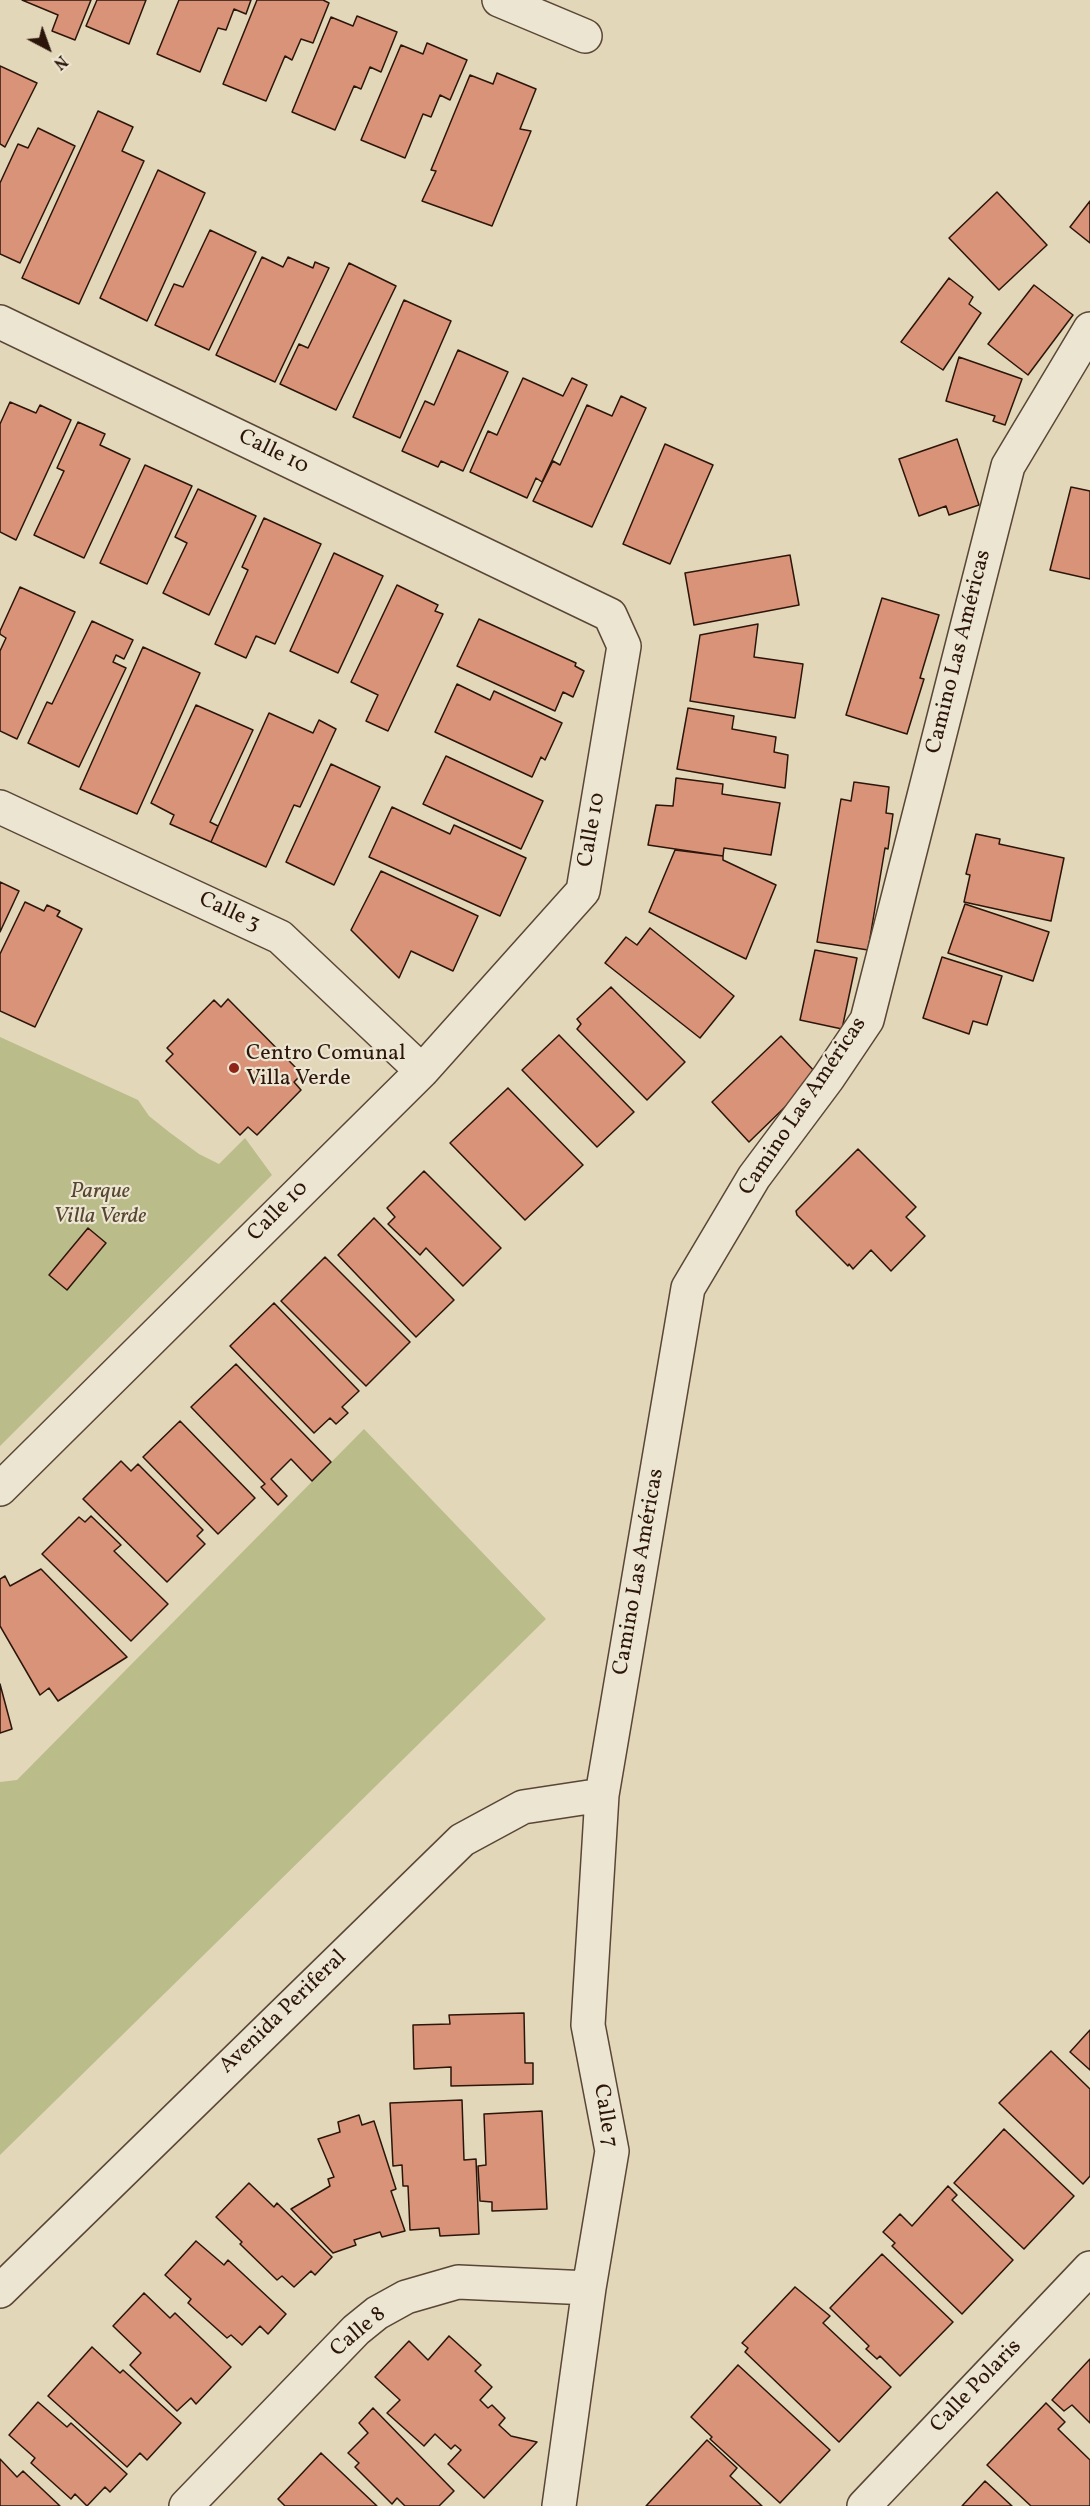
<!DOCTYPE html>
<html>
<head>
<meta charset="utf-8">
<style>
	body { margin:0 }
	#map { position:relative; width:1090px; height:2506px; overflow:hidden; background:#e2d7b8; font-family:Vollkorn,serif }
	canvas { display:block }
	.north { position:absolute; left:18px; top:18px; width:60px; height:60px; -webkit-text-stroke:4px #ece5d1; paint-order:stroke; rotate:139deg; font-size:16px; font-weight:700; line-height:24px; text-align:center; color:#2c150a }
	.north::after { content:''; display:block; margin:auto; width:21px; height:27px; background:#2c150a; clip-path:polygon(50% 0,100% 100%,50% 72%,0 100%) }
</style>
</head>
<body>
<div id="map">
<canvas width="1090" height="2506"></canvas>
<div class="north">N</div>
</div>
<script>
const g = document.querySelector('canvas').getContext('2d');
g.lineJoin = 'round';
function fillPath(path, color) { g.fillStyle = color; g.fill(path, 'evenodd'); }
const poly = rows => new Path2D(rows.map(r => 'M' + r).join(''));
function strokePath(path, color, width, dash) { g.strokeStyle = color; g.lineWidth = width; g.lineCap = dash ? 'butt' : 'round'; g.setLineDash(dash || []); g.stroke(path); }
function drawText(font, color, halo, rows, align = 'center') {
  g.font = font + ' Vollkorn,serif'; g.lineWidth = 4.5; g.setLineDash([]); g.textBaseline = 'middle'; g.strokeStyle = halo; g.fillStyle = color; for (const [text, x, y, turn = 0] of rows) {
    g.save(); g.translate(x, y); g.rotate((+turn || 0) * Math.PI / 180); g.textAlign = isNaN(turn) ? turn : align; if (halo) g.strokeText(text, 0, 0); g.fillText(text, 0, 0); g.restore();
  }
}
const green = poly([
	[0,1037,138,1100,149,1116,169,1132,199,1154,219,1164,245,1138,272,1175,0,1446],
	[364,1429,546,1619,0,2155,0,1782,17,1780]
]);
const building = poly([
	[22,0,91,0,75,40,52,31,58,15,22,0],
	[97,0,146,0,129,44,86,26,97,0],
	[179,0,251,0,246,14,234,9,226,30,218,28,200,72,157,54,179,0],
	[257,0,323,0,329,3,313,43,301,39,292,60,285,56,266,101,223,84,257,0],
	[357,16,397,32,381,72,370,67,361,89,354,86,335,130,292,112,331,17,353,26,357,16],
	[427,43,467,60,450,100,440,95,431,117,423,114,405,158,361,140,401,45,423,54,427,43],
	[0,66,37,83,5,147,0,144,0,66],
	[497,73,536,89,520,129,531,131,492,226,422,201,436,171,431,170,470,75,493,84,497,73],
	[98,111,133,127,122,151,144,161,79,304,22,278,98,111],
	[38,128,75,146,20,263,0,254,0,183,18,144,28,148,38,128],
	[158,170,205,193,147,321,100,298,158,170],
	[997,192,1047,245,999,290,949,238,997,192],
	[1090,201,1090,243,1070,227,1090,201],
	[210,230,256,252,209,350,155,325,174,284,183,287,210,230],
	[262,257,283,267,288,257,313,268,315,262,329,268,275,382,216,355,262,257],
	[349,263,396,286,336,410,280,384,299,344,308,348,349,263],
	[949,278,973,297,969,304,981,313,943,370,901,342,949,278],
	[1034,285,1073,315,1028,375,988,344,1034,285],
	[404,300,451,321,400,438,353,417,404,300],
	[458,350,508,372,463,471,441,461,438,467,402,451,425,401,434,405,458,350],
	[959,357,1022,379,1005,425,993,421,995,416,946,401,959,357],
	[523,378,563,396,572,378,587,385,542,482,536,478,527,498,470,472,488,431,497,435,523,378],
	[621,396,646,408,592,527,533,501,553,461,560,465,587,405,612,416,621,396],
	[10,402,36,413,40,405,71,420,16,540,0,532,0,424,10,402],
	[78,422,105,434,100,445,130,459,84,558,34,535,64,471,57,468,78,422],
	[957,439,979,505,949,515,946,506,919,516,899,459,957,439],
	[665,444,713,465,670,564,623,544,665,444],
	[145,465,192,486,147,584,100,563,145,465],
	[1071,487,1090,491,1090,579,1050,570,1071,487],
	[198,489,256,516,209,615,163,593,187,543,175,537,198,489],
	[264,518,321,544,275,644,256,636,246,658,215,644,248,570,242,567,264,518],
	[334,553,383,576,338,673,290,651,334,553],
	[790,555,799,605,694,625,685,573,790,555],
	[397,585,438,605,435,611,443,614,388,731,366,721,378,695,351,682,397,585],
	[20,587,75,612,17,739,0,731,0,651,6,638,0,634,0,631,20,587],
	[882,598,939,615,920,678,924,679,907,734,846,715,882,598],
	[479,619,576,663,575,666,584,671,573,697,563,692,555,711,457,666,479,619],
	[92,621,133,640,124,659,116,655,113,662,126,668,79,767,28,743,47,702,52,704,92,621],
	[758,624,754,657,803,664,795,718,690,701,700,635,758,624],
	[143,647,200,673,137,814,80,789,143,647],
	[457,684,490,700,494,691,562,723,545,760,541,757,532,777,435,732,457,684],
	[196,705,253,730,210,822,218,826,211,842,170,824,174,815,151,803,196,705],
	[688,708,734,716,732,729,776,737,774,752,788,755,785,788,677,769,688,708],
	[269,713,313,733,319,720,336,729,300,807,294,805,266,867,211,842,269,713],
	[446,756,543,801,521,849,423,804,446,756],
	[331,764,380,787,334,885,286,862,331,764],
	[676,778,723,784,722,794,780,803,771,855,724,848,723,856,648,845,656,805,673,806,676,778],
	[854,782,889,787,886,813,893,814,888,849,885,848,868,950,817,942,841,799,851,801,854,782],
	[392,807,450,834,454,825,526,858,500,916,369,857,392,807],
	[976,834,1000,839,999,844,1064,858,1051,921,964,902,970,875,966,874,976,834],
	[675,850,723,856,723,860,776,885,746,959,649,912,675,850],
	[381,871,478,916,453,971,411,951,399,978,351,930,381,871],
	[0,882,19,891,0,932,0,882],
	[25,902,44,911,47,905,60,911,57,916,82,929,35,1027,0,1011,0,954,25,902],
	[965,904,1049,932,1033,981,948,953,965,904],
	[650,928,734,996,700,1038,605,963,626,937,637,945,650,928],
	[815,950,857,958,842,1029,800,1020,815,950],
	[942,957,1002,976,987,1025,973,1021,969,1034,923,1018,942,957],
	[611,987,685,1062,647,1100,577,1029,581,1024,577,1019,611,987],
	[228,999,302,1074,294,1082,301,1090,257,1135,248,1127,240,1135,166,1061,173,1054,167,1048,214,1000,221,1007,228,999],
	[559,1035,634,1112,597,1147,522,1070,559,1035],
	[781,1036,818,1075,749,1142,712,1102,781,1036],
	[508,1088,583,1165,525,1220,450,1143,508,1088],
	[858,1149,916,1207,906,1217,925,1236,891,1271,871,1250,853,1269,849,1264,848,1266,797,1215,796,1211,858,1149],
	[424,1171,501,1248,463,1286,426,1248,420,1255,388,1224,395,1217,387,1208,424,1171],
	[374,1218,454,1300,416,1337,338,1255,374,1218],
	[88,1228,106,1243,67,1290,49,1275,88,1228],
	[325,1257,410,1342,366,1386,281,1301,325,1257],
	[274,1303,359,1391,342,1407,348,1413,336,1424,330,1418,314,1433,230,1346,274,1303],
	[236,1364,331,1462,312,1481,291,1459,271,1479,287,1496,278,1505,261,1487,265,1484,191,1407,236,1364],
	[180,1421,255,1498,218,1534,143,1457,180,1421],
	[121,1461,131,1471,138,1464,203,1530,197,1536,205,1544,167,1582,83,1499,121,1461],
	[91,1516,121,1545,114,1551,168,1604,131,1641,42,1554,79,1517,85,1522,91,1516],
	[41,1569,127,1657,58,1701,49,1688,40,1695,0,1626,0,1579,5,1576,10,1586,41,1569],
	[0,1684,12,1729,0,1733,0,1684],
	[524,2013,525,2063,533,2063,533,2084,451,2086,451,2067,414,2069,413,2025,450,2024,449,2015,524,2013],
	[1090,2030,1090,2070,1070,2052,1090,2030],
	[1051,2051,1090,2089,1090,2176,1083,2184,999,2103,1051,2051],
	[462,2100,464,2160,476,2159,479,2234,440,2236,439,2228,410,2230,408,2186,403,2186,402,2165,393,2166,390,2103,462,2100],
	[542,2111,547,2209,492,2211,492,2202,480,2201,478,2166,486,2165,484,2114,542,2111],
	[359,2115,362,2125,374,2121,396,2189,391,2191,405,2231,382,2237,380,2232,354,2240,356,2245,333,2253,291,2209,330,2186,328,2179,334,2177,318,2139,340,2132,338,2122,359,2115],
	[1004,2129,1074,2196,1024,2249,954,2183,1004,2129],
	[249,2183,274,2207,277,2203,332,2257,315,2275,311,2271,294,2287,282,2276,277,2280,240,2244,242,2242,216,2217,249,2183],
	[948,2186,957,2195,952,2200,1013,2260,962,2314,892,2246,895,2243,883,2232,900,2214,912,2226,948,2186],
	[196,2241,224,2265,228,2260,286,2314,268,2334,260,2326,242,2345,231,2335,227,2338,188,2303,191,2299,165,2275,196,2241],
	[882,2254,953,2322,900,2376,880,2356,877,2359,866,2349,869,2346,830,2308,882,2254],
	[795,2287,830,2316,823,2323,891,2387,839,2442,745,2352,748,2348,742,2343,795,2287],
	[144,2293,170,2318,175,2313,231,2367,196,2404,191,2398,177,2411,130,2365,141,2353,113,2326,144,2293],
	[449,2336,481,2365,475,2371,492,2387,480,2400,488,2408,492,2405,505,2418,499,2425,511,2436,537,2442,484,2498,448,2464,461,2450,455,2445,451,2449,435,2434,424,2446,387,2413,400,2400,375,2377,409,2341,428,2360,449,2336],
	[92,2347,120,2373,123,2370,181,2423,147,2460,140,2453,127,2467,48,2396,92,2347],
	[1090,2359,1090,2423,1072,2405,1064,2411,1052,2400,1090,2359],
	[738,2365,830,2450,780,2503,710,2439,712,2437,691,2417,738,2365],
	[38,2402,67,2427,71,2423,127,2474,110,2492,105,2487,87,2506,75,2494,71,2499,31,2463,35,2458,9,2435,38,2402],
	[1046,2403,1065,2422,1058,2429,1090,2460,1090,2506,1031,2506,987,2465,1046,2403],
	[373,2408,454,2491,439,2506,405,2506,397,2498,392,2504,355,2467,359,2463,348,2453,368,2433,359,2423,373,2408],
	[707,2440,737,2468,730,2476,762,2506,646,2506,707,2440],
	[321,2453,377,2506,285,2506,278,2499,321,2453],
	[0,2459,17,2477,23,2471,60,2506,0,2506,0,2459],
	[985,2481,1012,2506,962,2506,985,2481]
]);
const minor = poly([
	[499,0,585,36],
	[0,322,610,615,624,646,583,891,422,1071,0,1489],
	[0,807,280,937,422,1071],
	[0,2291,462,1840,523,1807,602,1795],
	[186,2506,356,2330,377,2313,406,2297,458,2282,589,2288],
	[559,2506,589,2288,612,2151,588,2025,602,1795,688,1288,754,1177,828,1078,867,1020,1008,466,1090,329],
	[864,2506,1090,2268]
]);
const markers = [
	[234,1068,6,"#8f2418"]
];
const streetNames = [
	["Calle 10",273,453,26],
	["Camino Las Américas",960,652,-76],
	["Calle 10",593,830,-80],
	["Calle 3",229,913,25],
	["Camino Las Américas",804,1107,-56],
	["Calle 10",279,1212,-45],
	["Camino Las Américas",640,1572,-80],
	["Avenida Periferal",284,2013,-44],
	["Calle 7",604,2116,81],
	["Calle 8",359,2333,-40],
	["Calle Polaris",977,2387,-46]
];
const poiNames = [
	["Centro Comunal",246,1055],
	["Villa Verde",246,1080]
];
const parkNames = [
	["Parque",100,1193],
	["Villa Verde",100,1218]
];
fillPath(green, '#babc8a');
fillPath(building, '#d99378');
strokePath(building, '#2c150a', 1.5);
strokePath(minor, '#5a4636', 36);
strokePath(minor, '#ece5d1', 33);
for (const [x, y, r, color] of markers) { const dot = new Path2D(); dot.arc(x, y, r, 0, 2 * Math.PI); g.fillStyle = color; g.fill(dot); strokePath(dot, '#ece5d1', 2); }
drawText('22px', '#2c150a', '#ece5d1', streetNames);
drawText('22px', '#2c150a', '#ece5d1', poiNames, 'left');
drawText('italic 22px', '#574730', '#ece5d1', parkNames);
</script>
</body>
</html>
